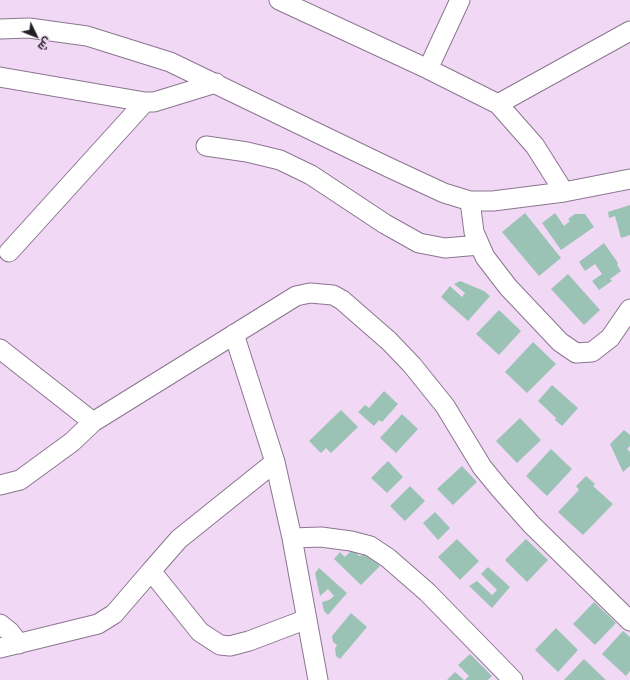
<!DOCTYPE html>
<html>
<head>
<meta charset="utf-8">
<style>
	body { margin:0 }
	#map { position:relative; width:630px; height:680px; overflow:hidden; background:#f1d9f6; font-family:"Titillium Web",Cairo,sans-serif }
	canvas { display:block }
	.north { position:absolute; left:16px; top:16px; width:40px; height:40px; -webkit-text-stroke:3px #f1d9f6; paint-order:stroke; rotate:133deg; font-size:11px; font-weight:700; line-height:16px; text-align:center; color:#241b26 }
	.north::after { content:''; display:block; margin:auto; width:14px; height:18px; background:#241b26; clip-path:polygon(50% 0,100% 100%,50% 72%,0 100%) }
</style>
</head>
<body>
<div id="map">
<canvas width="630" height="680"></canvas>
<div class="north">ش</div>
</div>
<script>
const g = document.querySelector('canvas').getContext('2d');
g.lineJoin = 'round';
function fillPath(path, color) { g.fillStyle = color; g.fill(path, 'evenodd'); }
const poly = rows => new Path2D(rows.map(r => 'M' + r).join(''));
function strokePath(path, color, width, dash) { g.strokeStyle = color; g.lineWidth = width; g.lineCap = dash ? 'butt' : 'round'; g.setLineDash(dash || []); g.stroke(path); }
const building = poly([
	[630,205,630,235,621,238,615,216,609,218,608,212],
	[525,213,561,258,539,276,502,232],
	[555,213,564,226,570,221,568,219,575,214,585,214,594,227,561,250,542,223],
	[604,243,618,263,617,265,621,271,610,279,612,281,599,290,592,281,602,274,595,264,585,271,579,262],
	[568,274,600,310,584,325,551,289],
	[460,281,484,291,490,296,468,321,441,297,450,286,462,297,465,293,454,284],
	[499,310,521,331,499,355,476,334],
	[533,342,556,364,527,393,505,372],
	[552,385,578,408,562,426,555,420,556,418,538,401],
	[384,391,398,404,382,422,379,420,374,426,358,412,365,405,369,408],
	[341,410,358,427,331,453,326,448,321,453,309,441],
	[402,414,418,429,396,453,380,438],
	[520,418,541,440,517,463,496,441],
	[624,430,630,435,630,446,627,449,630,452,630,466,623,472,610,444],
	[551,449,572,469,547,496,526,476],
	[388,461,403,477,387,493,371,478],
	[462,466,477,482,453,505,437,489],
	[586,476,595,484,593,486,613,504,583,535,558,512,579,490,576,486],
	[410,486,425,501,405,521,390,506],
	[435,512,450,528,438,540,423,523],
	[457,539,479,561,460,580,438,557],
	[526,539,548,560,527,582,505,560],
	[353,549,359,556,367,554,380,566,361,585,334,559,340,552,345,557],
	[488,567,510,587,492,608,469,586,477,581,492,595,497,590,481,574],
	[319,568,347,593,328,615,324,611,322,602,329,600,334,596,328,589,320,596,315,573],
	[594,602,616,623,595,645,573,624],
	[351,613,367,627,340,659,336,656,335,649,337,645,333,642,332,636],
	[556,628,578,650,558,672,535,650],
	[623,631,630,637,630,671,626,676,602,654],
	[470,654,492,676,488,680,465,680,469,676,458,665],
	[584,659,606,680,564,680],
	[455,672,464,680,447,680]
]);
const minor = poly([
	[279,0,428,69,498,104,535,146,564,192],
	[0,29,29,28,87,36,170,62,390,168,444,193,470,201,493,201,564,192,630,179],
	[428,69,460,0],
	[0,77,145,102,154,102,216,83],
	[498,104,630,31],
	[206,146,247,152,280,160,311,175,385,224,419,243,445,248,479,245],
	[470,201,474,232,485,257,508,287,560,342,576,353,592,352,610,338,630,309],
	[9,252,145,102],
	[234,334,275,462,292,538,318,680],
	[0,349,93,422],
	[275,462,179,539,151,571,200,632,220,645,230,646,249,641,307,619],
	[0,485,20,480,72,442,93,422,296,296,310,293,333,295,342,300,389,341,412,365,445,406,482,467,500,489,531,524,630,621],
	[292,538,321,537,351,541,370,546,388,558,427,592,513,680],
	[0,624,10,632,19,644],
	[0,648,98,624,114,614,151,571]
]);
fillPath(building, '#9bc3b5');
strokePath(minor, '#8b758f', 21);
strokePath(minor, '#fff', 19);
</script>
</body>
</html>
